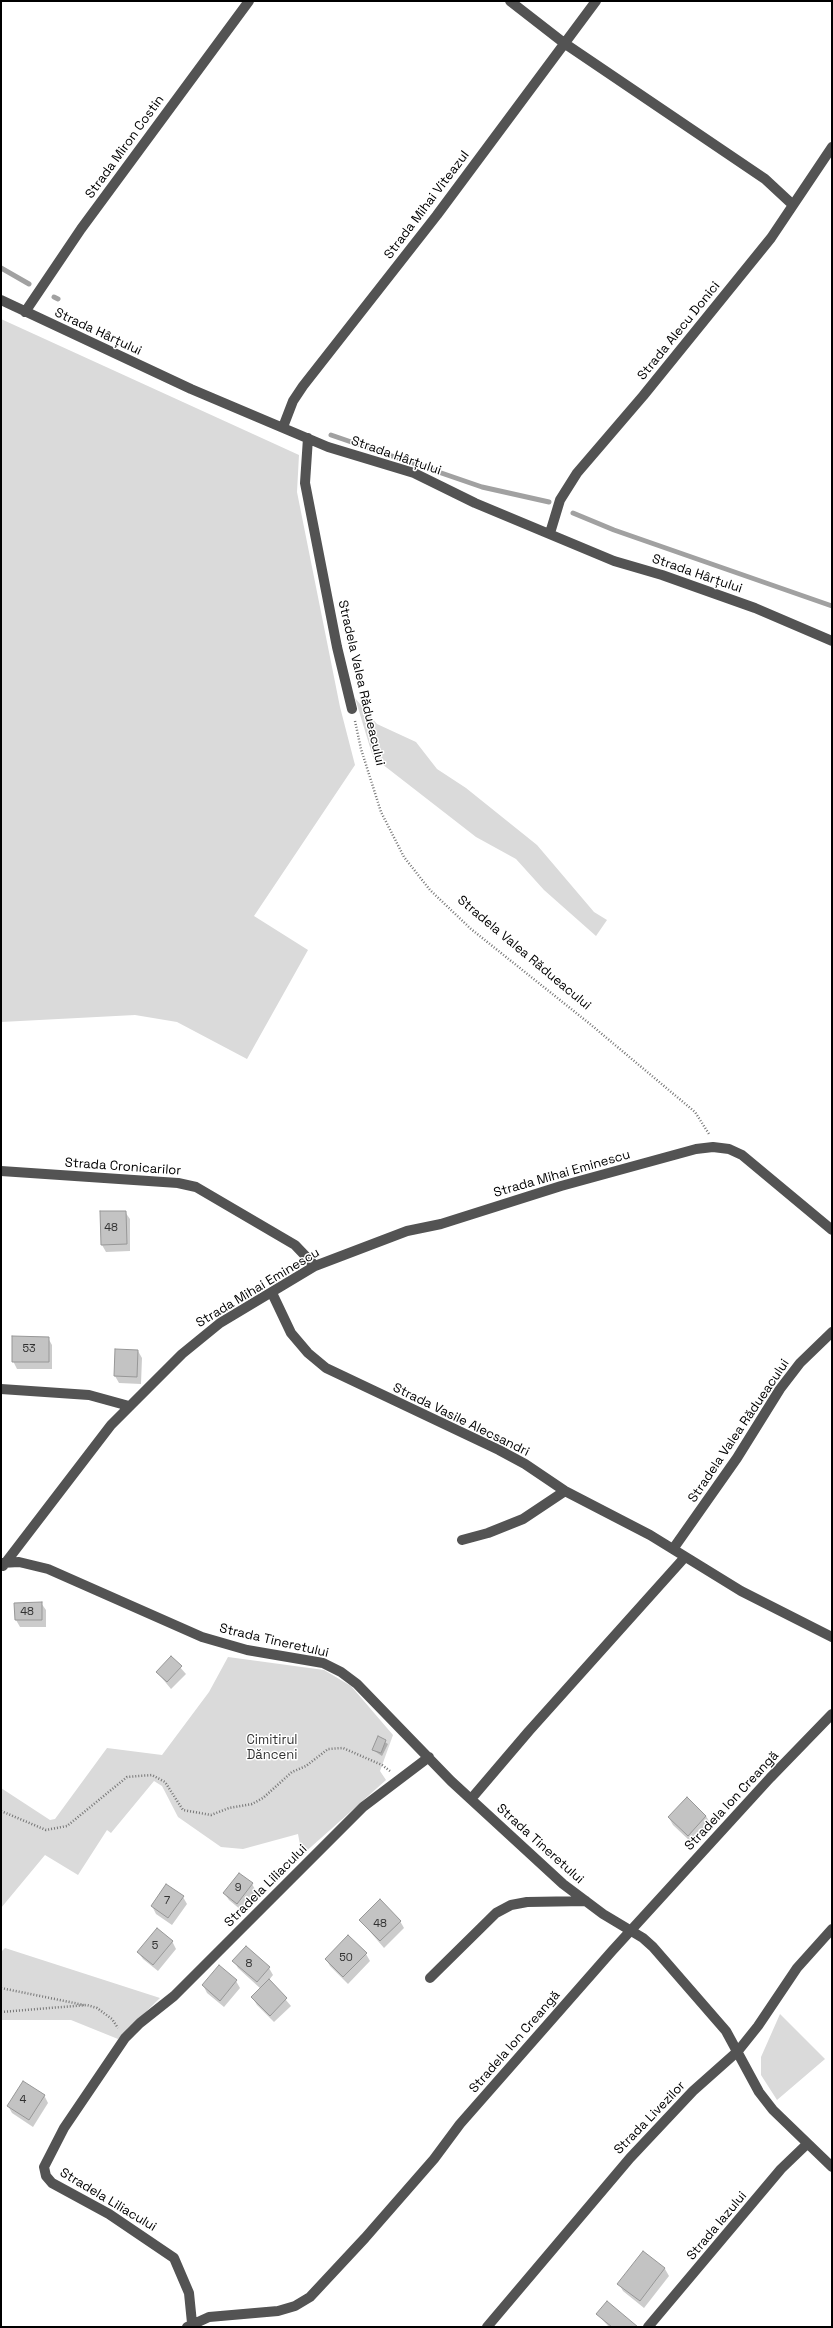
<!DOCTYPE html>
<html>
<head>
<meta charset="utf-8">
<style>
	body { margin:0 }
	#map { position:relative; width:833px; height:2328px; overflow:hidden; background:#fff; font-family:"Space Grotesk",sans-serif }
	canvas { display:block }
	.frame { position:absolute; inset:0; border:2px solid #000; pointer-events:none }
</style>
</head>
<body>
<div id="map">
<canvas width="833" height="2328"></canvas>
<div class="frame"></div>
</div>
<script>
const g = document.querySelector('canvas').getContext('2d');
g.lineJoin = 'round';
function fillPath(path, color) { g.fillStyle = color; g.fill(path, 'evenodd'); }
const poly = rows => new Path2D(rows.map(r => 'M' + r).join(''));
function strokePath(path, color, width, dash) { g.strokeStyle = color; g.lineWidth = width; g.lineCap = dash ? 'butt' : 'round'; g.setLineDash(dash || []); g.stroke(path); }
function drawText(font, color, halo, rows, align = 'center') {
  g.font = font + ' "Space Grotesk",sans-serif'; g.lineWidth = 3; g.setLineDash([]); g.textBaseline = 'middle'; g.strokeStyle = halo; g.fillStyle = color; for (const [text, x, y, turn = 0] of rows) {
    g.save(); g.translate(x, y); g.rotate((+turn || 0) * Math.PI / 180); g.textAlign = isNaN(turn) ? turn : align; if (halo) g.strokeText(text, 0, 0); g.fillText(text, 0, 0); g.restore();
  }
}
const green = poly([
	[1,319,299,455,297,492,340,707,355,765,254,916,308,950,247,1059,177,1022,135,1015,1,1022],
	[355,698,377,724,416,742,437,769,466,788,537,845,594,912,607,920,596,936,544,890,516,859,476,837,373,757],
	[228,1657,324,1670,351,1686,393,1735,380,1771,386,1780,302,1855,298,1834,243,1849,221,1847,178,1817,162,1786,154,1781,111,1833,107,1830,78,1875,45,1855,1,1908,1,1788,50,1820,55,1819,107,1748,162,1755,209,1692],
	[5,1948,160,1998,118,2039,71,2020,1,2020,1,1952],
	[780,2014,825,2059,777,2100,761,2075,761,2057]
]);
const shadow = poly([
	[125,1212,130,1219,130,1251,106,1252,102,1245],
	[48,1338,52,1345,52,1369,17,1369,13,1361],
	[138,1351,142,1358,141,1384,119,1383,115,1376],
	[41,1603,46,1610,46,1627,20,1627,16,1620,15,1604],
	[171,1657,186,1674,171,1689,157,1672],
	[378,1738,388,1744,382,1756,373,1750],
	[706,1816,710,1823,692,1843,673,1825,669,1818],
	[252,1884,256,1891,241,1910,229,1900,224,1893],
	[183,1897,187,1904,172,1925,156,1914,152,1906],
	[360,1920,400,1921,404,1928,384,1948],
	[172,1941,176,1949,158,1971,143,1959,138,1952],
	[366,1954,370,1961,348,1984,330,1966,326,1959],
	[234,1961,269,1968,273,1975,269,1980,291,2006,274,2022,257,2005,252,1997,261,1989,238,1968],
	[236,1981,240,1988,224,2007,207,1993,203,1985],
	[44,2095,48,2103,33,2127,12,2113,8,2106],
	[643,2252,665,2269,669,2276,644,2308,623,2291,619,2284],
	[597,2314,636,2327,609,2327]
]);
const stream = poly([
	[1,268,29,284],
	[54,297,58,299],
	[331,435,482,487,549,502],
	[573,513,614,530,832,606]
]);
const building = poly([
	[100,1211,126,1211,127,1244,101,1245,100,1211],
	[12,1336,49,1337,49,1362,12,1362,12,1336],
	[115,1349,138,1350,137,1377,114,1376,115,1349],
	[42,1602,42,1620,15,1620,14,1603,42,1602],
	[171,1656,182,1666,167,1682,156,1672,171,1656],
	[378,1736,386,1740,381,1753,372,1750,378,1736],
	[687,1797,706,1816,688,1836,668,1817,687,1797],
	[239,1873,253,1883,237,1904,223,1893,239,1873],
	[166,1884,184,1896,168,1918,151,1906,166,1884],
	[380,1899,401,1921,380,1941,359,1920,380,1899],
	[157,1928,173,1941,153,1965,137,1952,157,1928],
	[348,1935,367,1953,343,1977,325,1959,348,1935],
	[246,1946,270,1967,257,1982,232,1961,246,1946],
	[219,1965,237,1980,220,2001,202,1985,219,1965],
	[269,1979,287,1998,270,2016,251,1997,269,1979],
	[23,2081,45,2095,29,2120,7,2106,23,2081],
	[643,2251,665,2268,640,2301,617,2284,643,2251],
	[607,2301,638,2327,612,2327,596,2314,607,2301]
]);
const path = poly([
	[355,721,361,749,381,812,404,857,430,890,471,929,590,1024,695,1112,709,1134],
	[1,1811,46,1830,67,1826,127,1777,152,1775,165,1782,183,1810,211,1815,229,1808,252,1804,263,1798,292,1772,306,1766,328,1749,343,1748,382,1765,390,1771],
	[1,1988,84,2005],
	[1,2012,87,2005,97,2008,112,2019,118,2028]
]);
const minor = poly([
	[510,1,564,43,765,179,793,205],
	[1,300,191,389,328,447,414,473,475,503,614,561,662,575,755,608,832,641],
	[25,312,81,229,249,1],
	[283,427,293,401,303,386,437,215,596,1],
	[308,438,305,483,337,647,352,709],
	[550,533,560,500,577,473,643,396,771,238,832,147],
	[1,1171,178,1183,196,1187,295,1245,315,1266],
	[272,1293,291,1333,308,1353,326,1368,499,1450,525,1464,565,1491,650,1535,741,1591,832,1637],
	[1,1389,89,1395,129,1406],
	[462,1540,488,1533,523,1519,565,1491],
	[673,1549,737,1458,780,1389,800,1363,832,1332],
	[1,1563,19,1562,48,1569,202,1637,247,1650,323,1663,341,1672,357,1684,451,1781,563,1884,603,1914,643,1938,653,1947,726,2031,759,2092,773,2110,832,2167],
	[3,1566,111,1425,182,1354,220,1323,315,1266,407,1231,441,1224,561,1186,696,1149,713,1147,729,1149,742,1155,832,1230],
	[471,1799,529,1731,685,1557],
	[430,1978,496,1913,511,1905,527,1902,586,1901],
	[192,2323,189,2293,174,2258,109,2214,52,2183,46,2176,44,2167,64,2128,125,2038,140,2023,174,1996,363,1807,429,1757],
	[187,2327,209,2317,278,2311,295,2306,310,2297,365,2238,434,2159,460,2124,612,1951,770,1778,832,1714],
	[487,2327,630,2158,693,2091,738,2051,758,2026,797,1968,832,1929],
	[648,2327,781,2169,807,2144]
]);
const numberNames = [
	["48",111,1228],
	["53",29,1349],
	["48",27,1612],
	["9",238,1888],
	["7",167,1901],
	["48",380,1924],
	["5",155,1946],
	["50",346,1958],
	["8",249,1964],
	["4",23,2100]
];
const streetNames = [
	["Strada Miron Costin",125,147,-54],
	["Strada Mihai Viteazul",427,205,-53],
	["Strada Alecu Donici",679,331,-51],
	["Strada Hârțului",98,332,25],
	["Strada Hârțului",396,456,19],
	["Strada Hârțului",697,574,19],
	["Stradela Valea Rădueacului",361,683,77],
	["Stradela Valea Rădueacului",524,953,40],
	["Strada Cronicarilor",123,1167,4],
	["Strada Mihai Eminescu",562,1174,-16],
	["Strada Mihai Eminescu",258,1288,-31],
	["Strada Vasile Alecsandri",461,1420,26],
	["Stradela Valea Rădueacului",739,1431,-56],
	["Strada Tineretului",274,1641,13],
	["Stradela Ion Creangă",732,1801,-47],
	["Strada Tineretului",540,1844,42],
	["Stradela Liliacului",266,1886,-45],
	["Stradela Ion Creangă",515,2042,-49],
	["Strada Livezilor",650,2118,-46],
	["Stradela Liliacului",108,2200,31],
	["Strada Iazului",717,2226,-50]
];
const parkNames = [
	["Cimitirul",272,1740],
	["Dănceni",272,1755]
];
fillPath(green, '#dadada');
fillPath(shadow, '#0003');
strokePath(stream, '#a1a1a1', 5);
fillPath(building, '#c3c3c3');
strokePath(building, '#979797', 1);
strokePath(path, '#757575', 2.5, [1, 2]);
strokePath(minor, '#535353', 10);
drawText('11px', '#313131', null, numberNames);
drawText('13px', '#000', '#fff', streetNames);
drawText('13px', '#313131', '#fff', parkNames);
</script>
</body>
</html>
